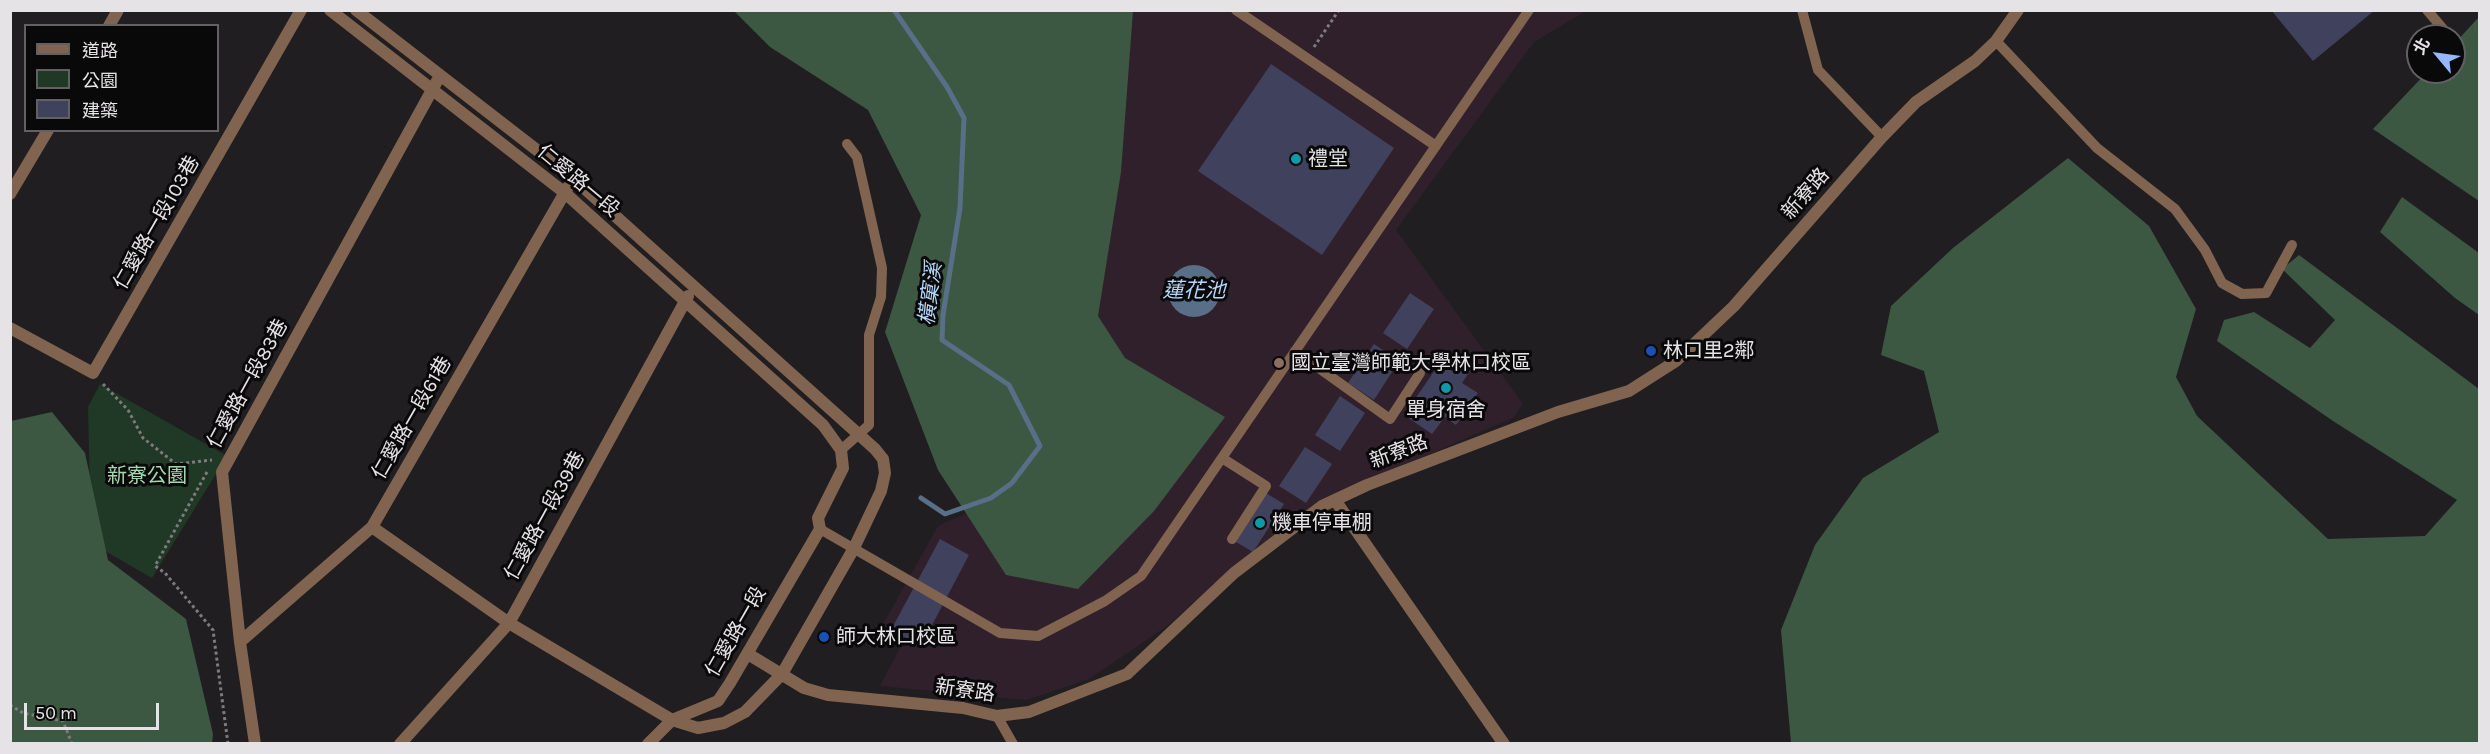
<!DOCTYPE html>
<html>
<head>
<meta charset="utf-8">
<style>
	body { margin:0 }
	#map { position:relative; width:2490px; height:754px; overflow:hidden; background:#211e21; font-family:Karla,"Noto Sans TC",sans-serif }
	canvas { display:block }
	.frame { position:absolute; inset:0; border:12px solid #e5e3e5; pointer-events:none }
	.legend { position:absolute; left:24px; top:24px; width:195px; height:108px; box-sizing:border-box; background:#0a090a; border:2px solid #626062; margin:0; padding:8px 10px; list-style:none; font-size:18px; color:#e5e3e5 }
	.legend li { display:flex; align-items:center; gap:12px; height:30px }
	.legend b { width:30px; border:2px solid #626062 }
	.north { position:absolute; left:2406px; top:24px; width:60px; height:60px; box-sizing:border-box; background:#0a090a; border:2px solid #626062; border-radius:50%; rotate:299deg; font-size:16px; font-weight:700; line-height:24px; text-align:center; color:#e5e3e5 }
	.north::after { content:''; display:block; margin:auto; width:21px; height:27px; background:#96b6fd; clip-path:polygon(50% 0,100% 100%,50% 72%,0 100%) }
	.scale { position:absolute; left:24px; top:703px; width:135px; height:27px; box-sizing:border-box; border:3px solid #e5e3e5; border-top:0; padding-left:8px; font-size:18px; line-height:21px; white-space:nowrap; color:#e5e3e5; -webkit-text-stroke:4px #0a090a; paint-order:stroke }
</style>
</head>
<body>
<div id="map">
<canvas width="2490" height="754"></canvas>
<div class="frame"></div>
<ul class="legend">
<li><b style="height:8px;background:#80644f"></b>道路</li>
<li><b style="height:16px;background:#203826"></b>公園</li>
<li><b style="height:16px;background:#40415c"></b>建築</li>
</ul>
<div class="north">北</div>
<div class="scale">50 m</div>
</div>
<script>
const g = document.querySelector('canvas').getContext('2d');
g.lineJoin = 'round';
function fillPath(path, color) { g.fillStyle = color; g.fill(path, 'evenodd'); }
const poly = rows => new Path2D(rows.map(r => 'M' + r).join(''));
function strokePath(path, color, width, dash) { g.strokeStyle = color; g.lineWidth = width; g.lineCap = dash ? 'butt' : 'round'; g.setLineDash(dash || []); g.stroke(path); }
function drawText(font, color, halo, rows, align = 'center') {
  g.font = font + ' Karla,"Noto Sans TC",sans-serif'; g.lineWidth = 6; g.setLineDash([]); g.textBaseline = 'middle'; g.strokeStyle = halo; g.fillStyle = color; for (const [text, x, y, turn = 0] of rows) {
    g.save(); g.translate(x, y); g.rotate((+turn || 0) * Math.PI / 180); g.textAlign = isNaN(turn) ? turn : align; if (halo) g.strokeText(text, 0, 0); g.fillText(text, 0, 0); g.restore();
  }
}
const education = poly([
	[1029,11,1586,11,1534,42,1396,230,1523,404,1513,418,1325,499,1230,570,1167,626,1089,679,1026,700,880,686,904,640,882,626,938,526,1011,493]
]);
const green = poly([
	[100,384,227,456,152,578,91,543,88,407]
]);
const forest = poly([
	[734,11,1133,11,1121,172,1098,316,1125,358,1225,417,1154,511,1078,589,1006,575,938,470,885,332,921,215,868,110,770,47],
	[2479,17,2479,201,2373,129,2427,72,2454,72,2454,44],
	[2068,158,2149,226,2196,309,2176,377,2197,416,2328,539,2425,536,2457,500,2333,421,2217,341,2224,320,2254,312,2310,348,2335,320,2282,269,2299,255,2479,389,2479,743,1791,743,1781,630,1815,545,1863,478,1939,432,1924,371,1881,355,1891,306,1953,248],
	[2402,197,2479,253,2479,315,2455,298,2380,232],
	[52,412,85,453,108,560,186,619,213,734,212,743,11,743,11,421]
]);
const water = poly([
	'1168 291a26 26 0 1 1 52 0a26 26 0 1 1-52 0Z'
]);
const stream = poly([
	[894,10,947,87,964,118,960,208,943,315,942,340,1009,385,1040,446,1012,483,991,498,945,514,921,498]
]);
const building = poly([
	[2271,10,2375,10,2313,61],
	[1271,64,1394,148,1322,255,1198,171],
	[1410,293,1434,309,1407,349,1383,333],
	[1374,344,1399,361,1374,400,1348,383],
	[1448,351,1472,368,1462,383,1478,393,1456,425,1445,417,1432,434,1404,415],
	[1340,396,1365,413,1340,451,1315,435],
	[1305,447,1332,464,1306,503,1279,486],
	[1266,493,1284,504,1253,552,1236,542],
	[940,539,969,555,921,646,891,630]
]);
const path = poly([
	[1314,47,1339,10],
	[103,384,128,410,143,438,176,464,212,460],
	[207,472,155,566,165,573,213,630,228,744],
	[10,705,23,713,63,721,72,744]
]);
const service = poly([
	[1236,10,1436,146],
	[1802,10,1818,70,1882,137],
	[2427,10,2449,36],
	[1996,41,2097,148,2175,209,2205,250,2222,283,2242,294,2266,293,2292,245],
	[1295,351,1390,419,1420,373],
	[841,450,869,425,869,335,881,297,882,268,857,157,847,144],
	[1222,458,1266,486,1232,539],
	[820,529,1000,633,1038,636,1105,601,1141,576,1529,10],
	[997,716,1013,744]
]);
const minor = poly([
	[330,10,565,193,823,425,841,450,843,468,818,518,820,529,730,683,718,701,672,720,648,744],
	[356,10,573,178,875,449,883,459,885,473,881,491,854,548,782,674,745,712,724,723,698,728,672,720,509,623,372,527],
	[109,26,118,10],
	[10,194,48,130],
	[10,328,93,373,301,10],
	[1335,500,1504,744],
	[240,642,372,527,568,187],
	[748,654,804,688,828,695,963,708,997,716,1029,712,1127,674,1234,573,1322,506,1367,485,1558,412,1629,391,1676,361,1734,306,1882,137,1916,102,1975,61,1996,41,2018,10],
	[255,744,240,642,222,472,437,81],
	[400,744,509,623,688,296]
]);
const markers = [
	[1296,159,6,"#0f9aa8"],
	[1651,351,6,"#1a4fb4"],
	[1279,363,6,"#8d6e63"],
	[1446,388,6,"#0f9aa8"],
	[1260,523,6,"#0f9aa8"],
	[824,637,6,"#1a4fb4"]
];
const poiNames = [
	["禮堂",1308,159],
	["林口里2鄰",1663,351],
	["國立臺灣師範大學林口校區",1291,363],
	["單身宿舍",1446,410,"center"],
	["機車停車棚",1272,523],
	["師大林口校區",836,637]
];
const streetNames = [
	["仁愛路一段",578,181,40],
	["新寮路",1806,194,-49],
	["仁愛路一段103巷",157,223,-60],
	["仁愛路一段83巷",248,384,-61],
	["仁愛路一段61巷",412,418,-60],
	["新寮路",1399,452,-21],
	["仁愛路一段39巷",545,516,-61],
	["仁愛路一段",736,632,-60],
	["新寮路",965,691,8]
];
const parkNames = [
	["新寮公園",147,476]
];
const waterNames = [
	["蓮花池",1194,291],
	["橫窠溪",931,294,-83]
];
fillPath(education, '#30202b');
fillPath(green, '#203826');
fillPath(forest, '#3c5742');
fillPath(water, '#586f87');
strokePath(stream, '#586f87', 5);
fillPath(building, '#40415c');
strokePath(path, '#7e7b7e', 3, [3, 3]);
strokePath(service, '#80644f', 10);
strokePath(minor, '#80644f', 12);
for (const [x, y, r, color] of markers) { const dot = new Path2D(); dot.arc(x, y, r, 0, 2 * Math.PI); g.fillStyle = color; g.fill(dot); strokePath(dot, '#0a090a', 2); }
drawText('20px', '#e5e3e5', '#0a090a', poiNames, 'left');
drawText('20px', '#e5e3e5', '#0a090a', streetNames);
drawText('20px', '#a4d7af', '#0a090a', parkNames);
drawText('italic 21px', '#b5d7fb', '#0a090a', waterNames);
</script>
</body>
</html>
